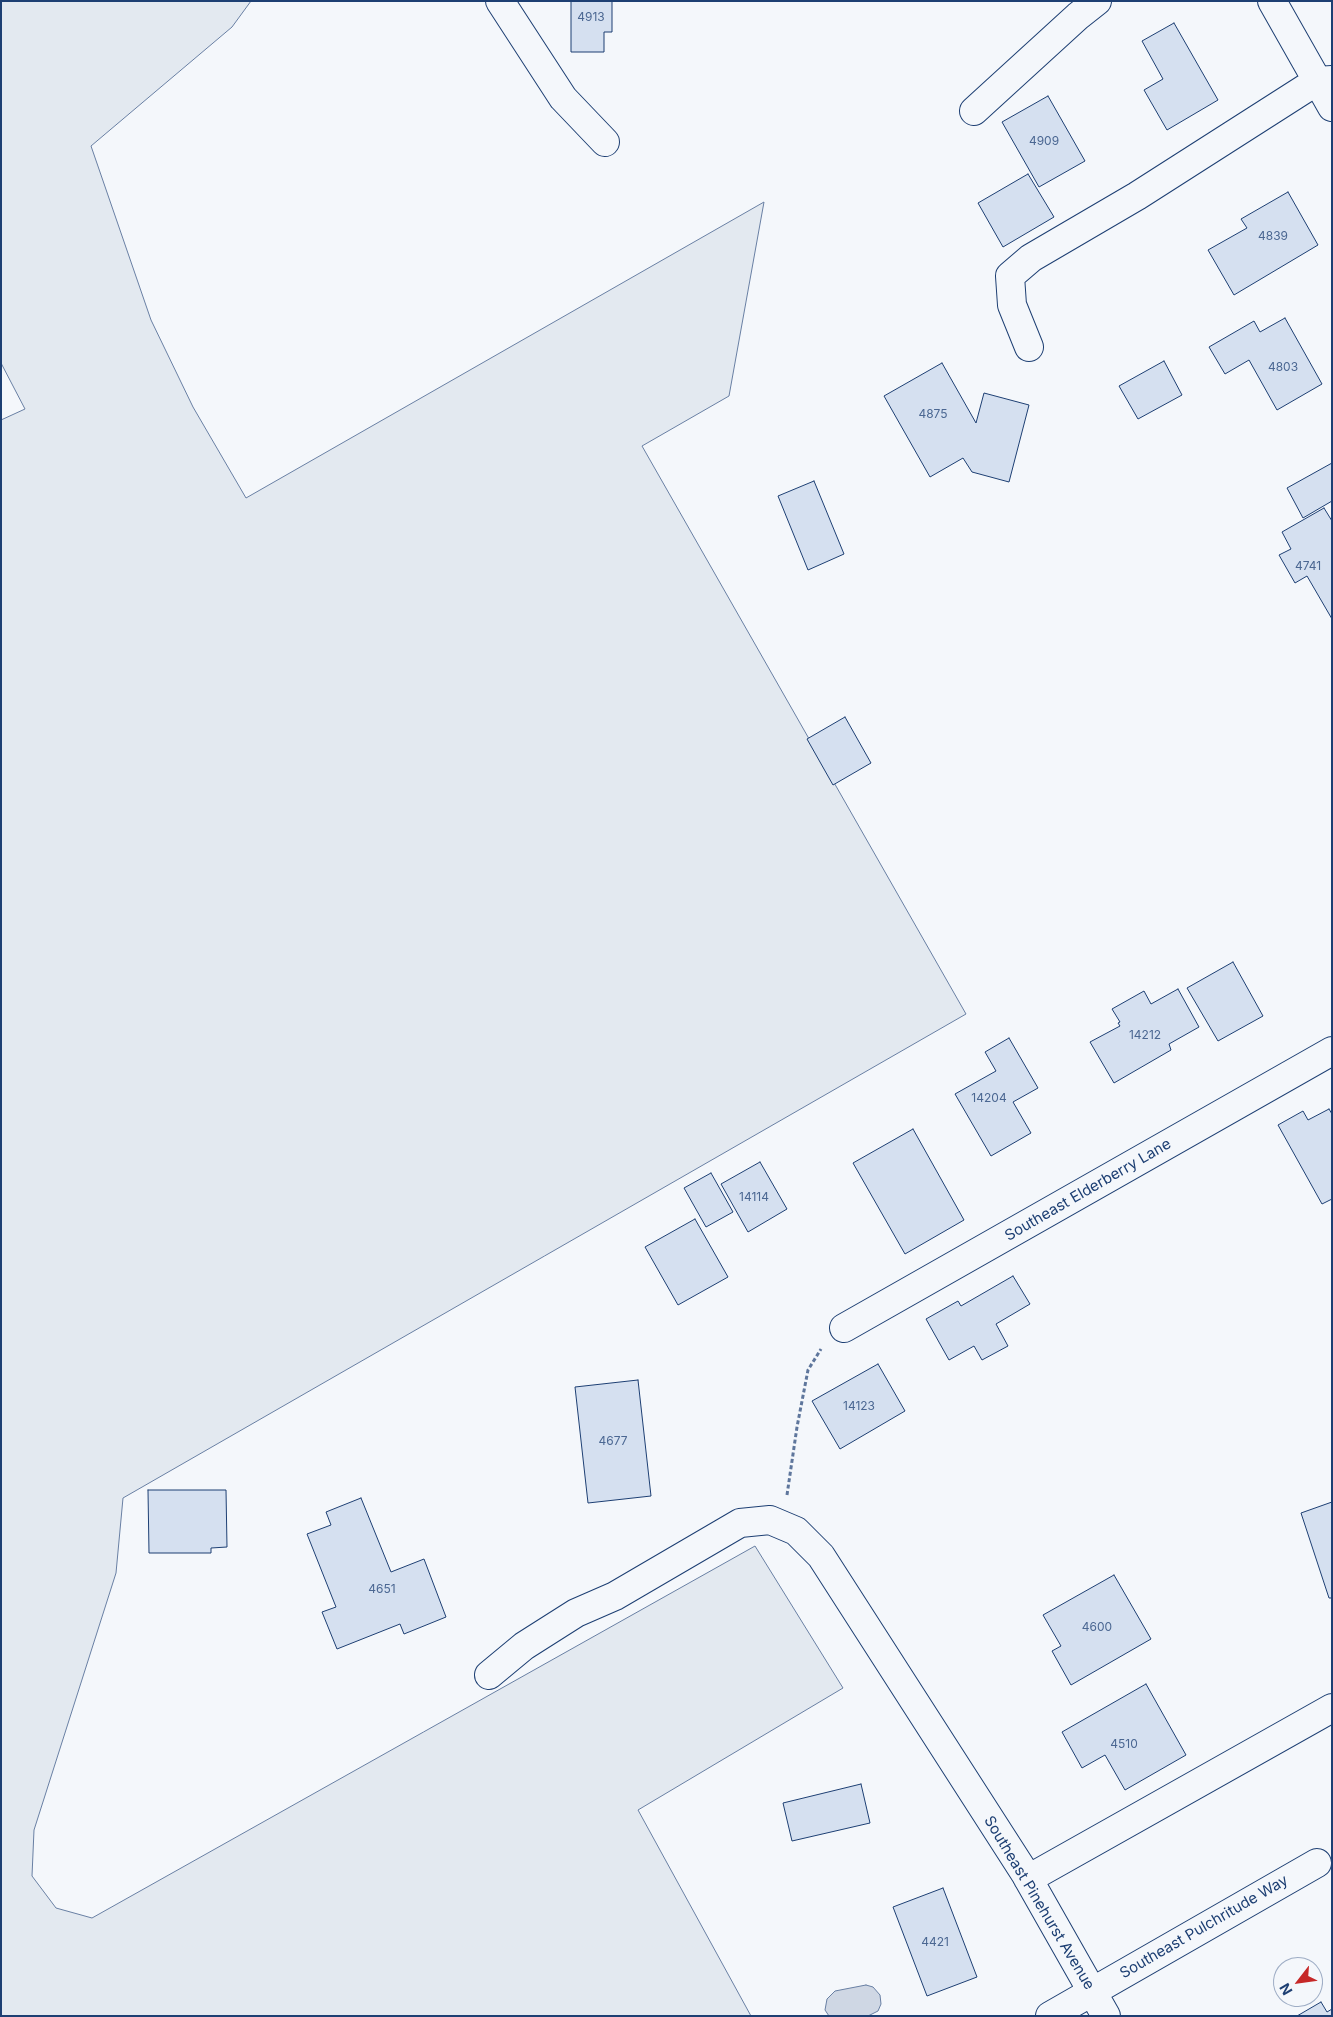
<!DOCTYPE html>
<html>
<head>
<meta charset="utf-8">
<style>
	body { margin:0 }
	#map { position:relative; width:1333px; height:2017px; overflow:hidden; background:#f4f7fb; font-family:Inter,sans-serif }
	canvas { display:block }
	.frame { position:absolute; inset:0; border:2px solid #1d3f73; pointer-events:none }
	.north { position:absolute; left:1273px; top:1957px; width:50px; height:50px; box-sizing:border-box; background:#f4f7fb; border:1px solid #9eadc5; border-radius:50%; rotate:240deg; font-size:14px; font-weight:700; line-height:20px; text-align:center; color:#1d3f73 }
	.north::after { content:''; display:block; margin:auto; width:18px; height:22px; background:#c62828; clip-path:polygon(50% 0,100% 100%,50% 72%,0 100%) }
</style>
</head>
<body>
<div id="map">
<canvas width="1333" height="2017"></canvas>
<div class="frame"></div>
<div class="north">N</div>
</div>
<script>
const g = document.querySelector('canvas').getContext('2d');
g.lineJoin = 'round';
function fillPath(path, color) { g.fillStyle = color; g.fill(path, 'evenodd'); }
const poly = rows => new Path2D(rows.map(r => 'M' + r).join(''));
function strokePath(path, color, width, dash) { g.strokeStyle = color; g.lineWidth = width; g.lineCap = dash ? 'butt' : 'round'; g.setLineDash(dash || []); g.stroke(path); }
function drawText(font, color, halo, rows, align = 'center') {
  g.font = font + ' Inter,sans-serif'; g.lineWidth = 4; g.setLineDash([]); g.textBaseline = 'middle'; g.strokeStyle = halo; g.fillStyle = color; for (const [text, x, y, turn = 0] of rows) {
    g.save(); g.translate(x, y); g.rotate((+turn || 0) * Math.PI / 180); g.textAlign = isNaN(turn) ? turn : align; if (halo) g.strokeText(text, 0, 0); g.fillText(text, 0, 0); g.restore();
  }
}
const green = poly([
	[1,1,251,1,232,27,91,146,151,320,193,407,246,498,764,202,729,396,642,446,966,1014,123,1498,116,1573,34,1830,32,1876,56,1908,92,1918,755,1546,843,1688,638,1810,751,2016,1,2016,1,420,25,409,1,363,1,1]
]);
const water = poly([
	[866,1985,873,1987,880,1995,881,2004,878,2011,868,2016,829,2016,825,2010,827,1999,835,1991,866,1985]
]);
const building = poly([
	[571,1,612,1,612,32,604,32,604,52,571,52,571,1],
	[1174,23,1218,100,1167,130,1144,90,1163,79,1142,41,1174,23],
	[1048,96,1085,161,1039,187,1002,122,1048,96],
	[1028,174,1054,217,1003,247,978,203,1028,174],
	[1288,192,1318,245,1234,295,1208,250,1247,228,1241,219,1288,192],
	[1285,318,1322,384,1277,410,1249,360,1225,374,1209,347,1254,321,1260,332,1285,318],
	[1164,361,1182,395,1138,419,1119,386,1164,361],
	[942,363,976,423,984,393,1029,405,1009,482,972,472,963,458,930,477,884,396,942,363],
	[1332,463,1332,501,1303,518,1287,488,1332,463],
	[814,481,844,554,808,570,778,496,814,481],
	[1324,508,1332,521,1332,619,1307,576,1295,583,1279,555,1291,549,1282,532,1324,508],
	[845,717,871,763,833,785,807,739,845,717],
	[1233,962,1263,1016,1218,1041,1187,988,1233,962],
	[1178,989,1199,1027,1169,1044,1171,1050,1114,1083,1090,1042,1120,1026,1118,1023,1120,1022,1112,1009,1144,991,1151,1004,1178,989],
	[1009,1038,1038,1088,1013,1102,1031,1133,991,1156,955,1094,996,1071,985,1052,1009,1038],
	[1329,1109,1332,1114,1332,1199,1322,1204,1278,1125,1303,1111,1308,1120,1329,1109],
	[913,1129,964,1220,905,1254,853,1163,913,1129],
	[760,1162,787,1209,748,1232,721,1184,760,1162],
	[711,1173,733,1212,706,1227,684,1188,711,1173],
	[695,1219,728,1277,678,1305,645,1247,695,1219],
	[1013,1276,1030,1304,996,1324,1008,1346,982,1360,974,1346,949,1360,926,1319,958,1301,961,1306,1013,1276],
	[878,1364,905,1411,840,1449,812,1401,878,1364],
	[638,1380,651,1496,588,1503,575,1387,638,1380],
	[148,1490,226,1490,227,1547,211,1548,211,1553,149,1553,148,1490],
	[361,1498,391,1572,424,1559,446,1617,404,1634,400,1624,337,1649,322,1612,336,1607,307,1534,331,1525,326,1512,361,1498],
	[1332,1502,1332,1598,1329,1598,1301,1513,1332,1502],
	[1114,1575,1151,1639,1071,1685,1052,1651,1061,1646,1043,1615,1114,1575],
	[1146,1684,1186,1755,1125,1790,1105,1755,1082,1768,1062,1732,1146,1684],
	[861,1784,870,1823,792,1841,783,1803,861,1784],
	[943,1888,977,1977,927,1996,893,1907,943,1888],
	[1321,2002,1327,2012,1332,2009,1332,2016,1297,2016,1321,2002]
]);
const path = poly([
	[787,1495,797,1427,808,1370,821,1349]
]);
const minor = poly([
	[500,1,563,98,605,142],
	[1272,1,1332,107],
	[974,111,1078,16,1097,1],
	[1029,347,1012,305,1010,276,1031,258,1137,196,1317,81,1332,80],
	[844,1328,1332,1051],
	[489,1675,524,1646,576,1613,615,1596,740,1523,770,1520,796,1531,821,1556,1026,1875,1106,2016],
	[1028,1879,1332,1708],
	[1050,2016,1317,1863]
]);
const numberNames = [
	["4913",591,17],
	["4909",1044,141],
	["4839",1273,236],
	["4803",1283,367],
	["4875",933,414],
	["4741",1308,566],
	["14212",1145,1035],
	["14204",989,1098],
	["14114",754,1197],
	["14123",859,1406],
	["4677",613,1441],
	["4651",382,1589],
	["4600",1097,1627],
	["4510",1124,1744],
	["4421",935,1942]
];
const streetNames = [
	["Southeast Elderberry Lane",1088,1190,-30],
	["Southeast Pinehurst Avenue",1039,1903,59],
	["Southeast Pulchritude Way",1204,1927,-30]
];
fillPath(green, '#e3e9f0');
strokePath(green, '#687fa3', 1);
fillPath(water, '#cfd7e4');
strokePath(water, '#687fa3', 1);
fillPath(building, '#d5e0f0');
strokePath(building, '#1d3f73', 1);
strokePath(minor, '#1d3f73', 30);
strokePath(path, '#5e769c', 3, [4, 2.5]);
strokePath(minor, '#f4f7fb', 28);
drawText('12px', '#4b6792', null, numberNames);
drawText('15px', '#1d3f73', '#f4f7fb', streetNames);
</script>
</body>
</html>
